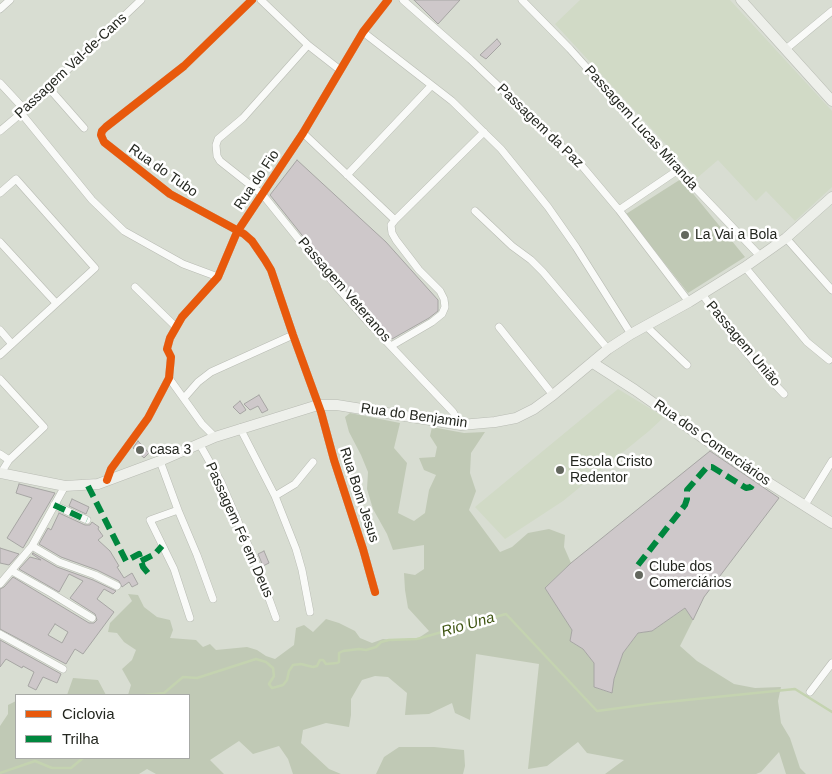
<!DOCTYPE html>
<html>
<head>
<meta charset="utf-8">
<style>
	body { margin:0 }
	#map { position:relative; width:832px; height:774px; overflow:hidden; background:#d8ddd2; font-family:Helvetica,sans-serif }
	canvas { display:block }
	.legend { position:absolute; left:15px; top:694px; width:175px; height:65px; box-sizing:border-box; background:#fff; border:1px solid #a7a9a6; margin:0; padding:6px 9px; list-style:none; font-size:15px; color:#242720 }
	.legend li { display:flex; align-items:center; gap:10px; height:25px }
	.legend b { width:25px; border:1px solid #a7a9a6 }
</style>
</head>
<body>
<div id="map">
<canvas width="832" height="774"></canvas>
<ul class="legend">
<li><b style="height:6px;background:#e8590c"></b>Ciclovia</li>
<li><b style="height:6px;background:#00873e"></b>Trilha</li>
</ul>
</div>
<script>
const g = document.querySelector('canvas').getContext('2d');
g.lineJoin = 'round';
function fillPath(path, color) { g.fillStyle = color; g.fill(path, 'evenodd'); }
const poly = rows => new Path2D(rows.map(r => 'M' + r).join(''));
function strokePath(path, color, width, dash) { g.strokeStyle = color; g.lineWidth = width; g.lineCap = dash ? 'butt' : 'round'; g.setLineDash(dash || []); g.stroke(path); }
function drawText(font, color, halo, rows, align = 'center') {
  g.font = font + ' Helvetica,sans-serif'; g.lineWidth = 5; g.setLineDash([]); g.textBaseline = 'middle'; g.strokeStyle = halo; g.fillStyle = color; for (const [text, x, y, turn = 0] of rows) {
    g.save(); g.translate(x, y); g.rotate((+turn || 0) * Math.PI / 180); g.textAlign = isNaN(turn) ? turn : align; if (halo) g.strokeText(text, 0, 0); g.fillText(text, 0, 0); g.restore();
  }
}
const built = poly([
	[580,0,730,0,832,111,832,187,795,221,766,191,756,201,718,160,697,178,555,24],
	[618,389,664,417,649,431,563,501,505,539,475,507]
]);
const green = poly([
	[681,179,745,257,688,293,626,214],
	[350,413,400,423,394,448,407,463,398,513,414,521,425,513,429,490,436,475,424,470,419,458,435,457,437,447,430,436,432,427,464,433,485,432,471,453,470,473,476,491,469,510,500,552,512,547,528,533,549,529,565,535,564,547,571,563,545,588,572,630,570,641,583,649,594,663,594,687,611,693,614,679,623,653,638,633,652,631,685,608,693,620,680,646,697,661,734,684,755,688,781,687,778,701,781,723,790,738,800,768,806,774,786,774,779,752,761,772,756,774,605,774,624,760,587,753,578,742,547,766,528,769,539,664,476,654,470,720,455,713,452,703,429,714,405,715,407,693,388,677,375,676,362,680,351,699,351,715,349,727,326,723,303,730,301,743,329,769,341,774,293,774,288,759,279,746,253,754,239,741,210,760,224,774,156,774,147,769,139,774,0,774,0,726,8,714,8,705,16,701,16,758,189,758,189,695,128,695,131,685,122,669,132,660,136,650,124,642,117,633,108,632,110,623,132,601,128,594,138,595,144,607,157,617,170,620,173,630,170,638,196,640,203,647,210,644,216,650,247,647,257,650,266,656,275,659,294,645,296,628,304,625,313,632,326,619,339,623,355,631,360,638,372,643,383,639,389,640,417,639,429,631,408,608,405,590,404,573,415,575,424,569,424,545,393,550,387,534,373,509,367,489,368,472,361,455,349,432,345,417],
	[73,678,98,680,106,695,67,695],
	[399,747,434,747,464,750,465,766,463,774,376,774,384,757]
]);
const stream = poly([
	[145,695,164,693,183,677,197,678,256,659,266,662,273,668,274,676,269,684,272,688,276,687,283,685,287,680,289,671,293,665,301,664,313,667,317,666,320,660,323,660,326,664,337,663,339,662,339,653,343,651,359,649,366,650,376,647,381,642,389,640,417,639,506,614,597,711,657,703,795,689,832,712],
	[0,773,35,761,52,768,71,768,83,758]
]);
const building = poly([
	[414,0,460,0,438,24,414,0],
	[497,39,501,44,486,59,480,55,497,39],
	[297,160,386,242,438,300,438,311,429,318,392,339,372,318,341,284,270,195,297,160],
	[259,395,268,410,262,413,258,406,250,410,244,404,259,395],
	[240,401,246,410,240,414,233,407,240,401],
	[138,441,149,453,144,458,133,448,138,441],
	[710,451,779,498,704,597,693,620,685,608,652,631,638,633,623,653,614,679,612,693,594,687,594,663,583,649,570,641,572,630,545,588,571,563,710,451],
	[19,484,55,493,23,548,7,538,32,498,16,493,19,484],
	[72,499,89,507,86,514,69,506,72,499],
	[59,513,85,525,90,525,92,522,99,527,98,529,103,536,98,540,110,551,119,566,117,567,124,578,132,573,138,584,132,587,129,582,122,587,119,581,97,570,61,557,39,544,48,528,51,530,59,513],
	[0,548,19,554,9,565,0,563,0,548],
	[264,551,269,563,263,566,258,554,264,551],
	[33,553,57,567,93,580,116,591,113,594,104,589,97,599,114,612,83,654,75,649,66,664,0,629,0,589,4,587,13,577,89,623,94,623,97,620,95,614,70,598,83,581,69,574,59,592,19,569,30,557,41,560,32,554,33,553],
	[55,624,68,632,62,643,48,635,55,624],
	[0,640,61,674,57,683,43,677,36,690,28,686,34,672,23,666,22,668,6,659,0,667,0,640]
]);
const street = poly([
	[252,0,184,66,106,127,102,131,101,135,104,142,170,194,244,234,252,241,265,260,271,270,293,335,321,412,334,460,363,549,375,592],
	[261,0,308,45,340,70],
	[403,0,470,59,582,166,619,210,689,302],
	[522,0,570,49,678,170,760,256],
	[0,9,10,0],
	[363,32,452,101,501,149,548,207,576,247,631,334],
	[308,45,243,118,218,139,216,145,217,156,220,161,263,195,337,287,368,322,453,412,461,425],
	[786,49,832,11],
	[0,83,25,110],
	[48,87,84,128],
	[21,113,92,200,124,231,183,264,218,277],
	[0,131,25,110,141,0],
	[303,133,395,220],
	[347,175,431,86],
	[0,193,16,179,95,268,0,355],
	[619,210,678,170],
	[475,211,512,246,531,260,543,272,608,349],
	[786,238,832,290],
	[0,242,56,303],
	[745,267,807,342,829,360],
	[135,287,176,327],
	[702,294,735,339,762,371,784,394],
	[646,326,687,365],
	[499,327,553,395],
	[0,330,12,344],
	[391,346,432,322,442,314,445,307,444,299,440,291,419,270,396,240,392,233,391,225,395,220,484,132],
	[169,378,202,424,215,437],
	[0,379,44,427,9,460,1,473],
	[184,398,198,382,211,372,293,335],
	[240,428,275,496,296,549,302,570,310,612],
	[199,443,221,482,258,568,276,618],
	[0,454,9,460],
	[160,461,178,510,197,555,213,599],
	[107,480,111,469,148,418,169,378,171,357,167,349,170,338,182,317,218,277,237,232,303,133,363,32,388,0],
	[275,496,295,484,313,462],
	[54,505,87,520],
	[805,505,832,461],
	[178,510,150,520,174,569,190,618],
	[32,546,59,562,95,575,117,586],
	[12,571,51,593,92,618],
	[0,584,32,546,65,486],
	[0,634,63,669],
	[810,692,832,663]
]);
const secondary = poly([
	[741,0,832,101],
	[593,363,635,390,747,469,832,523],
	[0,473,65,486,98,484,160,461,215,437,318,405,337,405,461,425,495,422,516,418,534,409,553,395,608,349,631,334,689,302,745,267,786,238,832,197]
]);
const quiet = poly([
	[88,486,126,561,139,554,143,567,148,573],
	[54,505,87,520],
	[141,561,155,554,162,546],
	[638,565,685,505,687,499,687,490,707,467,712,467,746,488,751,487,755,481]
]);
const cycleway = poly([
	[252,0,184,66,106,127,102,131,101,135,104,142,170,194,244,234,252,241,265,260,271,270,293,335,321,412,334,460,363,549,375,592],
	[107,480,111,469,148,418,169,378,171,357,167,349,170,338,182,317,218,277,237,232,303,133,363,32,388,0]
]);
const markers = [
	[685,235,5,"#63675e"],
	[140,450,5,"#63675e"],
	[560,470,5,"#63675e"],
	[639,575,5,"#63675e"]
];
const streetNames = [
	["Passagem Val-de-Cans",71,66,-43],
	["Passagem da Paz",540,126,44],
	["Passagem Lucas Miranda",641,128,48],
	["Rua do Tubo",163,171,35],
	["Rua do Fio",257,180,-56],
	["Passagem Veteranos",344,290,49],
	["Passagem União",743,344,50],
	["Rua do Benjamin",414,416,8],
	["Rua dos Comerciários",712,443,35],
	["Rua Bom Jesus",359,495,72],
	["Passagem Fé em Deus",239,530,66]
];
const poiNames = [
	["La Vai a Bola",695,235],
	["casa 3",150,450],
	["Escola Cristo",570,462],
	["Redentor",570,478],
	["Clube dos",649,567],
	["Comerciários",649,583]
];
const waterNames = [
	["Rio Una",468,625,-16]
];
fillPath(built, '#d1dac6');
fillPath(green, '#c0c9b5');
strokePath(stream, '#c4d3b0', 2.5);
fillPath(building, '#cec8ca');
strokePath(building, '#a6a5a3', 1);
strokePath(street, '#b8bbb3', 8);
strokePath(secondary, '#b8bbb3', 11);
strokePath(street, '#f9faf8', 7);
strokePath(secondary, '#eef0eb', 10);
strokePath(quiet, '#00873e', 6, [12, 6]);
strokePath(cycleway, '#e8590c', 8);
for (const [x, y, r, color] of markers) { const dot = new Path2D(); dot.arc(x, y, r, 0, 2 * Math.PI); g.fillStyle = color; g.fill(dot); strokePath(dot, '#fff', 2); }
drawText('14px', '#242720', '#fff', streetNames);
drawText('14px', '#242720', '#fff', poiNames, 'left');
drawText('italic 15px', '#3e5411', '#fff', waterNames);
</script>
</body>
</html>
